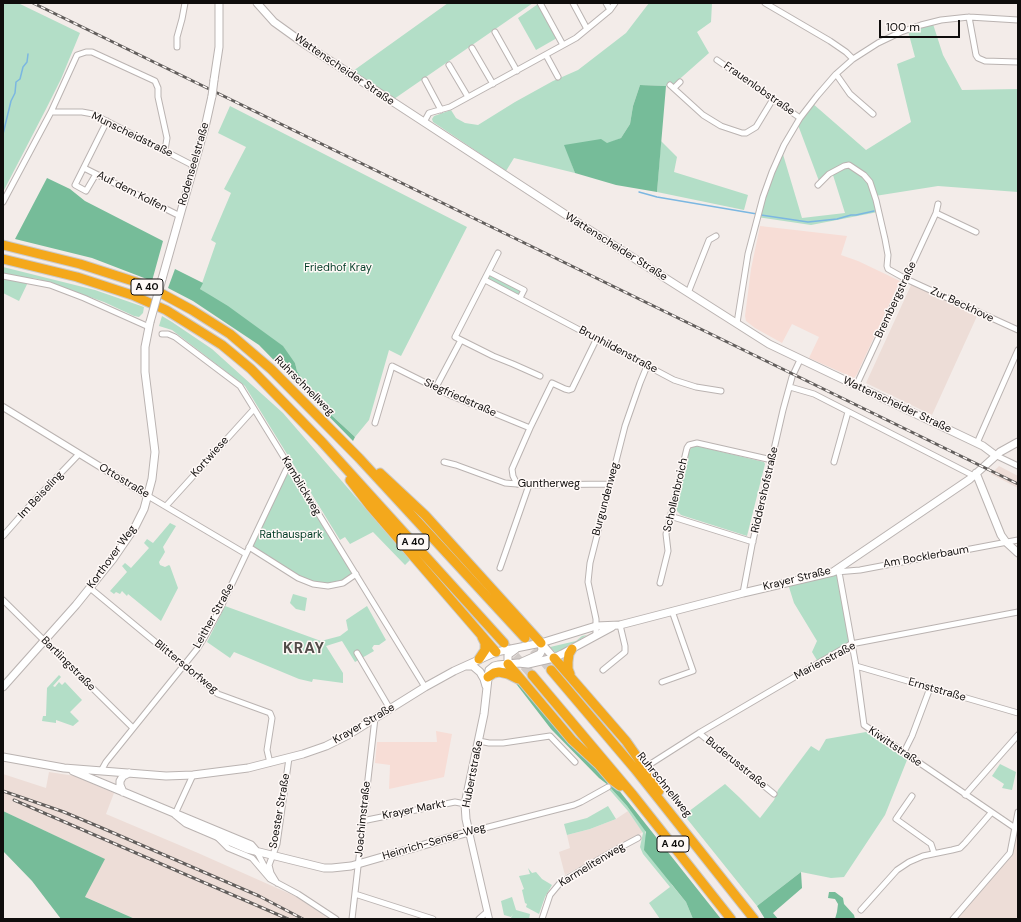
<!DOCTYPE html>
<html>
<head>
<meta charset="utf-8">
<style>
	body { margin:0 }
	#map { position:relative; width:1021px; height:922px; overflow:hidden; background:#f3ece9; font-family:"DM Sans",sans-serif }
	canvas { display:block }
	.frame { position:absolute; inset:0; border:4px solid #0f0d0c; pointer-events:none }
	.scale { position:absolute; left:879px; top:20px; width:81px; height:18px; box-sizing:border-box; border:2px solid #0f0d0c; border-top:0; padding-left:5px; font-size:12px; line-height:14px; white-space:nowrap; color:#0f0d0c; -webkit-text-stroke:3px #fff9f7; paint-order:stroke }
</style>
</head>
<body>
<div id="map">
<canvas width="1021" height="922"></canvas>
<div class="frame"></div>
<div class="scale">100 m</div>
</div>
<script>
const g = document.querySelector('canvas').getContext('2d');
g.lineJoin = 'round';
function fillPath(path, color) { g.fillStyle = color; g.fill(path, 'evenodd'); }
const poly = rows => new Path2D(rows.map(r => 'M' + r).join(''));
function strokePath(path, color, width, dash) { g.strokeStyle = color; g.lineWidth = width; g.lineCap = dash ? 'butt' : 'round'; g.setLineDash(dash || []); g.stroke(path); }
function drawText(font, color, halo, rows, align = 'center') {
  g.font = font + ' "DM Sans",sans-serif'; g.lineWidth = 3; g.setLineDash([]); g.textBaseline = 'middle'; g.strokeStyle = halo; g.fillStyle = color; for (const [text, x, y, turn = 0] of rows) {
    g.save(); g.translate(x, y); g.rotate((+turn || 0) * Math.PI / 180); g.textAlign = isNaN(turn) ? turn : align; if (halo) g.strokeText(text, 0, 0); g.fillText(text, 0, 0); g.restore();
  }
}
const built = poly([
	[912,283,978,314,932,415,866,383],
	[999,466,1018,476,1018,488,991,474],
	[49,772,75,776,114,793,106,814,198,853,297,897,329,919,135,919,85,897,104,859,3,811,3,774,46,788],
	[628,811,643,832,565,875,559,852,570,848,567,835,590,829,616,819],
	[1018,819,1018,919,954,919,1008,857]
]);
const education = poly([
	[760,226,847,236,841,255,858,261,900,281,857,374,854,378,809,358,819,337,792,324,782,343,755,328,746,321,745,316,751,269],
	[436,731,452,734,444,777,389,789,390,765,375,763,377,742,437,742]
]);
const green = poly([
	[3,3,18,3,80,33,61,79,46,109,3,192],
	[448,3,533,3,394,99,353,71],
	[649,3,712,3,711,22,697,32,709,53,674,84,666,86,640,85,633,106,630,124,621,138,607,144,565,145,575,173,514,158,506,171,433,122,432,119,434,116,451,110,456,118,465,123,478,125,515,102,553,81,578,70,626,33],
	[538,4,557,38,536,50,518,18],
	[933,24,943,55,962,90,1018,89,1018,192,938,186,875,196,878,212,811,225,757,217,782,151,802,218,845,213,832,172,819,181,798,125,812,103,866,150,911,122,897,64,915,57,908,31],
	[230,106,467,227,401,356,389,350,369,420,355,437,315,400,297,371,295,363,283,347,200,289,216,243,211,240,231,193,224,189,246,147,218,133],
	[661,141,677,157,674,172,748,195,744,210,657,192],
	[3,267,95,290,144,307,143,313,139,317,134,316,104,302,38,279,30,278,19,301,3,293],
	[489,272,523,291,520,297,486,279],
	[162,316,172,322,212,349,283,413,410,560,405,565,373,532,350,544,345,537,340,540,245,386,172,330,159,326],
	[697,446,764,462,765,464,747,536,681,515,677,511,676,508,689,451,692,447],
	[288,474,291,475,353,573,342,581,328,584,306,580,251,546,285,476],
	[170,523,176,526,163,547,165,552,159,562,160,565,165,567,169,565,170,566,178,588,161,621,128,594,127,596,122,591,120,594,116,592,114,594,110,591,127,572,122,566,125,563,131,568,149,548,144,543,147,539,153,543],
	[839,573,850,643,818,662,812,652,817,641,794,603,788,584],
	[293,594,307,598,305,611,296,609,290,603],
	[225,606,321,641,340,636,348,630,346,620,367,606,386,640,379,645,374,645,372,648,374,651,355,662,342,641,326,646,343,673,343,683,313,679,312,682,299,679,234,652,230,658,207,642],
	[587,635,557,654,550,647,576,641,582,636],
	[59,675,61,677,53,686,55,687,59,682,62,685,65,682,82,700,70,712,79,721,73,726,56,720,56,723,42,721,43,716,46,716,47,688],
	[866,732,907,760,885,815,844,877,831,878,801,872,757,906,684,815,725,784,739,797,760,818,774,800,778,790,811,746,819,751,826,739],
	[1000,764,1016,772,1012,790,1002,788,1004,784,992,776],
	[608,785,627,806,645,830,646,836,672,885,686,902,693,919,660,919,649,903,670,887,643,854,640,847,643,833,628,811,608,788],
	[608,806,616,819,590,829,567,835,564,824,587,818],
	[528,868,532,873,536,872,542,879,552,885,545,897,539,914,526,907,527,904,525,903,522,890,524,889,519,876,530,874],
	[512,897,516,910,530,914,529,919,511,918,513,914,511,917,504,915,501,901]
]);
const forest = poly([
	[640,85,666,86,657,192,616,185,575,173,564,145,601,139,607,143,621,138,630,124,633,106],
	[47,178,70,189,85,201,163,241,152,281,92,258,15,239],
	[175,269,203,283,200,289,228,306,283,346,295,363,297,371,315,400,355,437,353,441,259,345,193,301,168,288],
	[514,681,519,683,614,784,721,919,693,919,686,902,644,850,646,832,627,806,608,785,599,778,551,729],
	[3,811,105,859,85,897,135,919,61,919,32,881,3,851],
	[801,872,802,888,773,913,778,919,765,919,757,906],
	[829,892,835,892,843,898,844,904,854,915,855,919,835,919,837,912,838,904,835,899,828,898]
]);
const stream = poly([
	[3,134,11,101,15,93,16,82,20,79,23,67,27,62,28,54],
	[3,138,3,140],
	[639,192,657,197,757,214],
	[761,215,808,222,837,219,851,215,856,215,874,211]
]);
const motorwayTunnel = poly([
	[525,639,551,670],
	[506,646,532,675]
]);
const minor = poly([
	[540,3,563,45],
	[573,3,587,29],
	[606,3,610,10],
	[765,3,830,41,846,52,853,59],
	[969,17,976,55,978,58,985,61,1018,62],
	[495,32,517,71],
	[177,47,177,37,182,19,185,3],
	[472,48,493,84],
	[546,55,558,77],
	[717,60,800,118],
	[449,65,468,97],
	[836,74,850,94,873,114],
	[425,80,441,110],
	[670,85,703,115,721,126,742,133,746,133,756,127,773,99],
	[674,88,680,82],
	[51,112,77,55,86,52,92,52,155,81,158,88,158,97,167,138,165,150],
	[424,122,429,113,450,107,576,38,610,10,615,3],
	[84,168,180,216],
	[96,174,86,191,75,185,107,121],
	[818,185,829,174,844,166,849,165,864,175,870,182,876,200,885,239,888,255,887,266,888,269,906,279,1018,330],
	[3,202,51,112,82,112,93,114,194,166],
	[936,213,976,232],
	[489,272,524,290,520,298],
	[3,276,50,285,84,298,149,327],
	[485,280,674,380,696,387,721,391],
	[688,293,709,240,716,236],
	[737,323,748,254,763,197,772,172,784,145,800,118,817,96,836,74,853,59,878,43,901,32,921,25,941,20,969,17,1018,20],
	[162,334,168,334,175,337,240,386,425,687],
	[461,340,493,356,513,364,540,376],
	[856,386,936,213,938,204],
	[436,387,461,340,455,337,498,253],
	[790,387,814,394,974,476],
	[375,423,392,366,452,396,530,428],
	[977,443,1018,350],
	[995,455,1018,466],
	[444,462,456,465,505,483,529,485,610,484],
	[834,462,848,412],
	[517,484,513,476,512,469,530,428,552,383,565,389,569,390,572,389,597,338],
	[148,496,246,554],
	[166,506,254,409],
	[670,516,753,542],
	[3,536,33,502,79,454],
	[249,547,298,578,313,584,328,586,343,583,356,574],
	[500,568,529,485],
	[836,572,860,570,1018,540],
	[839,572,856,666,864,725,1015,828],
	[660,583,668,551,666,534,687,448,689,445,697,443,772,460],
	[90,588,218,694,270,713,272,718,267,750,270,763],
	[743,593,752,545,783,410,792,377,800,360],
	[3,600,133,728],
	[596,635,596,619,588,582,590,563,625,426,640,383,647,366],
	[357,653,390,709],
	[856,666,1018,713],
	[603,670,625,652,625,646,620,625],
	[662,682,693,671,672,611],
	[699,733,774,794],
	[479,741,489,743,503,743,550,736,575,762],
	[904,752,912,736,930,688],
	[652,763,699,733,851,644,1018,612],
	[101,771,106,762,197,649,204,638,220,609,286,470,289,466],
	[965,795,1018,735],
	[912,796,896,819,931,844,934,853],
	[175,814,193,775],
	[363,819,367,820,455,802,465,804],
	[469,832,574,805,581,802,608,787],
	[218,838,228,848,252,858,270,879,298,894,336,919],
	[257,852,269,875],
	[277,883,271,873,269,865,277,844,289,758],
	[355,894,433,919],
	[861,910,897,870,909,862,923,856,952,850,960,848,965,843,991,813],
	[352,919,375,718],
	[479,919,487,912],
	[542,919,550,895,560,883,608,854,638,838],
	[953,919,1010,853,1018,812]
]);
const tertiary = poly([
	[3,407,148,496],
	[469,832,489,919]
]);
const secondary = poly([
	[257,3,274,22,306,45,577,222,769,344,983,446,995,455],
	[214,80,219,47,219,3],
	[162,279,206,123,212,96],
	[976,473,1001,535,1006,542,1018,553],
	[541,643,554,658],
	[522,662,540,654,542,650,541,643],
	[508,664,508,655,516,649],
	[466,666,473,666,480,672,484,679,486,686],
	[3,687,76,605,113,559,135,527,144,509,152,479,155,452,145,372,145,347,150,322],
	[3,757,64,768,166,776,193,775,248,768,303,754,326,746,348,735,425,687,454,671,496,652,541,643,596,626,620,625,743,593,833,572,970,479,1000,452,1018,442],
	[73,771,251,845,257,852],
	[123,792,120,785,120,781,123,776,129,773],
	[175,814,186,823,247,849,324,868,332,868,351,866,469,832,466,819,465,804,484,714,489,670,494,666,498,665,518,663,528,664,554,658,562,654,612,627]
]);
const motorway = poly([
	[3,245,80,264,136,282,157,291,192,310,230,334,271,369,359,458,525,638],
	[3,259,77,277,132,295,166,310,222,345,251,369,322,442,504,643],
	[380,473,425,515,541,643],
	[350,480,370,506,496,652],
	[554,658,626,741,649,774,659,791],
	[479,659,485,650,485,643,482,637],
	[508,664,572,740,599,765,612,780,620,786],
	[551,670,635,769,754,919],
	[570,674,568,669,568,662,569,654,572,649],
	[532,675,633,795,731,919],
	[488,677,494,673,499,672,508,674,518,679]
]);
const rail = poly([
	[33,3,1018,484],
	[3,791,64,812,102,828,259,896,303,919],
	[14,800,288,919]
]);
const secondaryBridge = poly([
	[212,96,214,80],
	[150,322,162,279]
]);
const shields = [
	[147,287,32],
	[413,542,32],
	[673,844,32]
];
const shieldNames = [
	["A 40",147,287],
	["A 40",413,542],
	["A 40",673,844]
];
const streetNames = [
	["Wattenscheider Straße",344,70,34],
	["Frauenlobstraße",759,89,35],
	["Munscheidstraße",132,135,26],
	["Rodenseelstraße",194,164,-74],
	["Auf dem Kolfen",132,192,27],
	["Wattenscheider Straße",616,247,32],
	["Brembergstraße",896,300,-65],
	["Zur Beckhove",962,305,25],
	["Brunhildenstraße",618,350,28],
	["Ruhrschnellweg",304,386,45],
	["Siegfriedstraße",460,398,24],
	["Wattenscheider Straße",897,405,25],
	["Kortwiese",210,457,-48],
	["Ottostraße",124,481,31],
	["Guntherweg",549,484],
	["Kamblickweg",301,486,59],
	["Riddershofstraße",765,490,-77],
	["Im Beiseling",41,495,-47],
	["Schollenbroich",676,495,-77],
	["Burgundenweg",606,499,-75],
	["Korthover Weg",112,557,-54],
	["Am Bocklerbaum",926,557,-10],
	["Krayer Straße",797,579,-14],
	["Leither Straße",214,616,-61],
	["Marienstraße",825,661,-28],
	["Bartlingstraße",68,664,45],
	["Blittersdorfweg",186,667,39],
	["Ernststraße",937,690,16],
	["Krayer Straße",364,724,-30],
	["Kiwittstraße",895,747,34],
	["Buderusstraße",736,763,39],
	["Hubertstraße",473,774,-79],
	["Ruhrschnellweg",664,785,51],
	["Krayer Markt",414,810,-11],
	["Soester Straße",280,811,-80],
	["Joachimstraße",363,819,-84],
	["Heinrich-Sense-Weg",434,842,-16],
	["Karmelitenweg",592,865,-31]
];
const parkNames = [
	["Friedhof Kray",338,268],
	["Rathauspark",291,535]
];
const districtNames = [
	["KRAY",304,649]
];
fillPath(built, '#edddd7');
fillPath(education, '#f7ddd6');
fillPath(green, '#b3dec7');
fillPath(forest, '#76bc99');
strokePath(stream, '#7bb7e1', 1.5);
strokePath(motorwayTunnel, '#d1cbc8', 9, [9, 4.5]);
strokePath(minor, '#bab3b1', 7);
strokePath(tertiary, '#bab3b1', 8);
strokePath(secondary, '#bab3b1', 9);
strokePath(motorway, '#cacaca', 11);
strokePath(minor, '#fff', 5);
strokePath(tertiary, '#fff', 6);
strokePath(secondary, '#fff', 7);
strokePath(motorway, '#f4a81c', 9);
strokePath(rail, '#625e5c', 3);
strokePath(rail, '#fff9f7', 1.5, [4.5]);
strokePath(secondaryBridge, '#bab3b1', 9, []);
strokePath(secondaryBridge, '#fff', 7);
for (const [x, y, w] of shields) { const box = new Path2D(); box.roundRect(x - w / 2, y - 8, w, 16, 3); g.fillStyle = '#fff9f7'; g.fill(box); strokePath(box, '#0f0d0c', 1); }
drawText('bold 10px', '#0f0d0c', null, shieldNames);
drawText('11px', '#0f0d0c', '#fff9f7', streetNames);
drawText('11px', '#003b25', '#fff9f7', parkNames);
g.letterSpacing = '1px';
drawText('bold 15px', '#514b48', '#fff9f7', districtNames);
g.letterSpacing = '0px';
</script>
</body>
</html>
